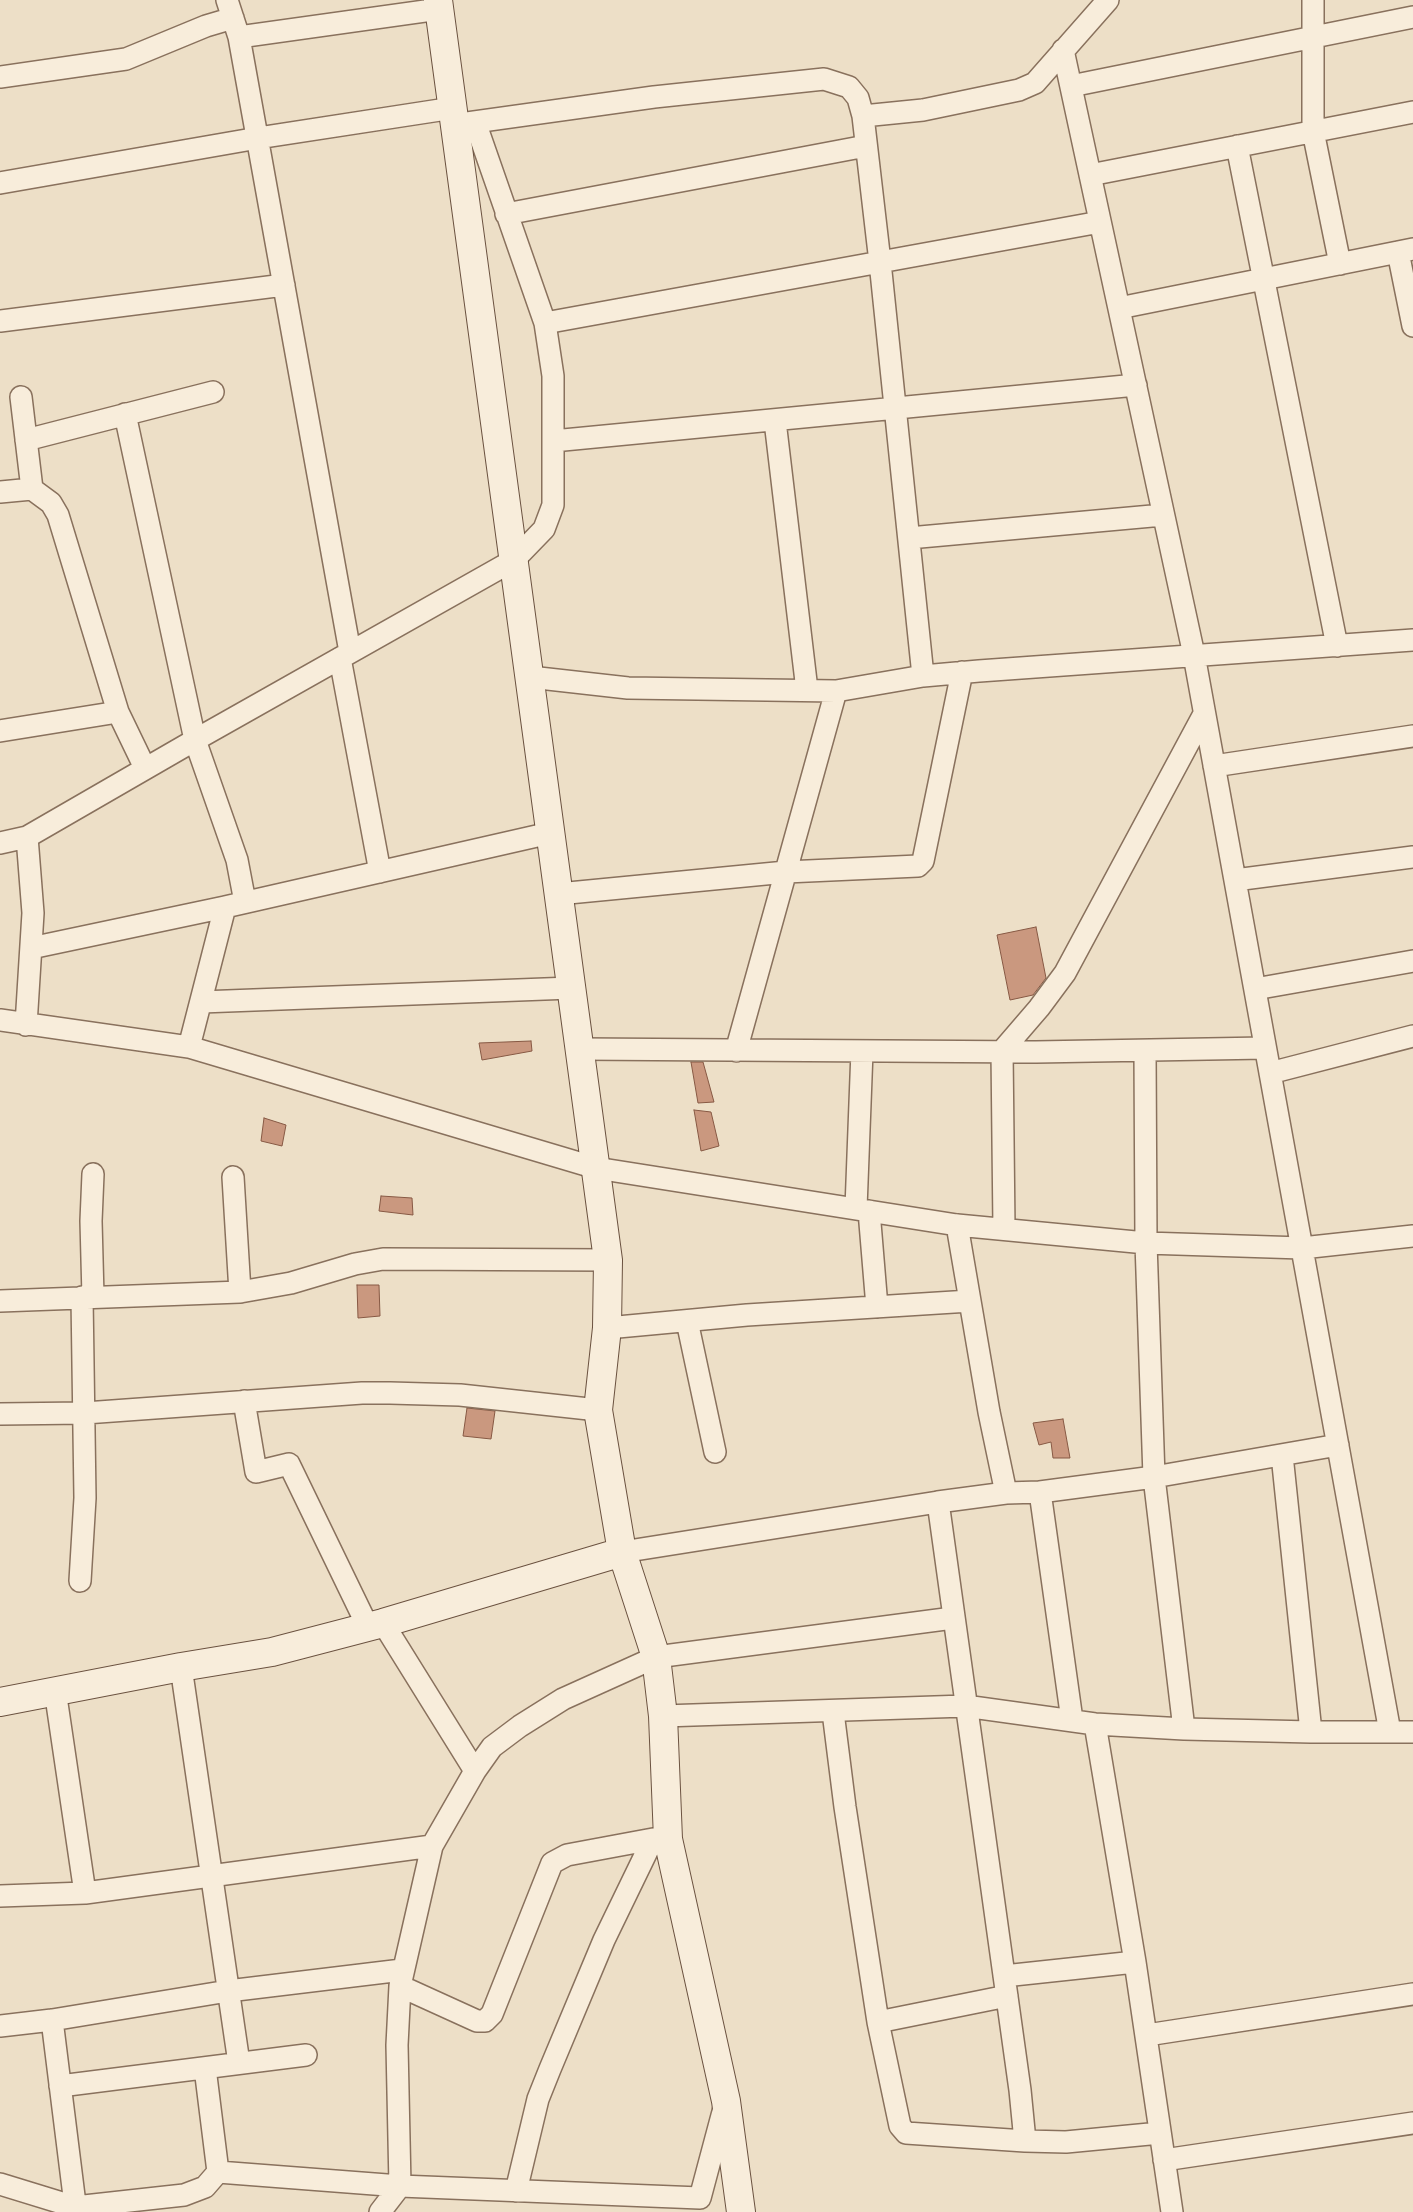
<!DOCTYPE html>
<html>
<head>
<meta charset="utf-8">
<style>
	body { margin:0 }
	canvas { display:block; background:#eddfc7 }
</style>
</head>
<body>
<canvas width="1413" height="2212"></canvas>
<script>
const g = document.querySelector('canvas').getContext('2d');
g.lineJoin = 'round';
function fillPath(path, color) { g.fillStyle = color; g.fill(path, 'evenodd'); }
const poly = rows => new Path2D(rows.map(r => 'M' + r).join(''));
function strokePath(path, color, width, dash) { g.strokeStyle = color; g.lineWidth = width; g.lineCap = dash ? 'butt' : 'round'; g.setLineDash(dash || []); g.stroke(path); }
const building = poly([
	[1036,927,1046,978,1033,995,1010,1000,997,935,1036,927],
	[531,1041,532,1051,482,1060,479,1043,531,1041],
	[691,1062,703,1062,714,1102,698,1103,691,1062],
	[694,1110,711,1112,719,1146,701,1151,694,1110],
	[264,1118,286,1125,282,1146,261,1141,264,1118],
	[381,1196,412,1198,413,1215,379,1211,381,1196],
	[357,1285,379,1285,380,1316,358,1318,357,1285],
	[467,1408,495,1411,491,1439,463,1436,467,1408],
	[1063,1419,1070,1458,1053,1458,1051,1442,1039,1445,1033,1423,1063,1419]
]);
const street = poly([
	[227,0,239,37,350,652],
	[1313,0,1313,131,1340,264],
	[239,37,439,9],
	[1063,50,1194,655,1390,1732],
	[0,77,126,59,206,26,233,18],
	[1071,86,1413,17],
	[863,116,923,110,1019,90,1035,83,1108,0],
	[460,124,654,97,824,79,849,87,858,98,863,116,880,262,923,676],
	[1237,146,1337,646],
	[1090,175,1413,112],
	[0,183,258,138,453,108],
	[506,214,866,146],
	[1398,252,1413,326],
	[1119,308,1413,249],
	[0,321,284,285],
	[545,323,1100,222],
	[21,397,32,489],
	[125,414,195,740,237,860,245,902],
	[775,421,807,690],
	[26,440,213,392],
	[553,441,1136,385],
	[0,492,32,489,51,503,58,515,118,712,145,768],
	[909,538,1163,515],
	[340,658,380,872],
	[530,677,628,688,836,691,923,676,979,671,1413,640],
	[0,731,118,712],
	[1214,766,1413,736],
	[0,843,27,837,195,740,514,560,544,529,553,505,553,376,545,323,475,122],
	[1235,880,1413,857],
	[558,894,786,872,918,866,923,861,962,672],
	[31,948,225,907],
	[1255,989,1413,961],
	[201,1002,571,988],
	[0,1020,189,1047,596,1168,957,1225,1146,1243,1302,1248,1413,1236],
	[26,1025,33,913,27,837],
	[189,1047,225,907,550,833],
	[579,1049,1036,1052,1265,1048],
	[736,1051,836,691],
	[1145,1051,1146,1243,1154,1477,1184,1729],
	[1270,1073,1413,1036],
	[233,1177,240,1292],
	[856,1208,862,1051],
	[869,1211,877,1307],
	[957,1225,989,1412,1006,1493],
	[1004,1229,1002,1051,1039,1008,1065,973,1204,714],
	[93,1297,91,1221,93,1174],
	[0,1301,240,1292,291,1283,355,1264,383,1259,608,1260],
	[687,1321,715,1452],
	[607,1328,747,1315,970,1301],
	[244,1401,256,1472,289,1464,368,1627],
	[0,1414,85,1413,362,1393,390,1393,460,1395,598,1410],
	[1282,1455,1311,1732],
	[1040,1492,1072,1720],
	[938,1502,1020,2090,1025,2141],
	[622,1552,938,1502,1006,1493,1040,1492,1154,1477,1338,1445],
	[80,1581,85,1498,82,1297],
	[383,1623,475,1771],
	[181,1667,239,2063],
	[55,1690,85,1893],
	[833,1712,845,1807,878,2022,900,2126,906,2133,1025,2141,1066,2142,1160,2133],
	[663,1716,965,1706,1095,1724,1184,1729,1311,1732,1413,1732],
	[1095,1724,1135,1962,1172,2212],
	[0,1896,85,1893,432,1846,475,1771,492,1747,520,1726,563,1699,656,1657,953,1618],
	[1004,1976,1135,1962],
	[400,1986,477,2021,485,2021,492,2014,552,1863,567,1855,653,1839,668,1839],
	[52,2020,76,2212],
	[878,2022,1007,1996],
	[0,2026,52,2020,228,1991,402,1970],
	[1147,2035,1413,1994],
	[205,2068,218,2172,400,2186,700,2198,724,2108],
	[60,2086,306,2055],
	[1164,2160,1413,2123],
	[0,2184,75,2207,184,2195,205,2187,218,2172],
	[516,2191,538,2099,550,2069,604,1940,653,1839],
	[380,2212,400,2186,397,2045,400,1986,432,1846]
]);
const secondary = poly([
	[438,0,608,1260,607,1328,598,1410,622,1552,656,1657,663,1716,668,1839,726,2101,741,2212],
	[0,1702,181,1667,272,1652,383,1623,622,1552]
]);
fillPath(building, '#ca987f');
strokePath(building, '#875944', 1);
strokePath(street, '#89715d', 24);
strokePath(secondary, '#6b5240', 30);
strokePath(street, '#f8eddb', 21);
strokePath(secondary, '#f8eddb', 28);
</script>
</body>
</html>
